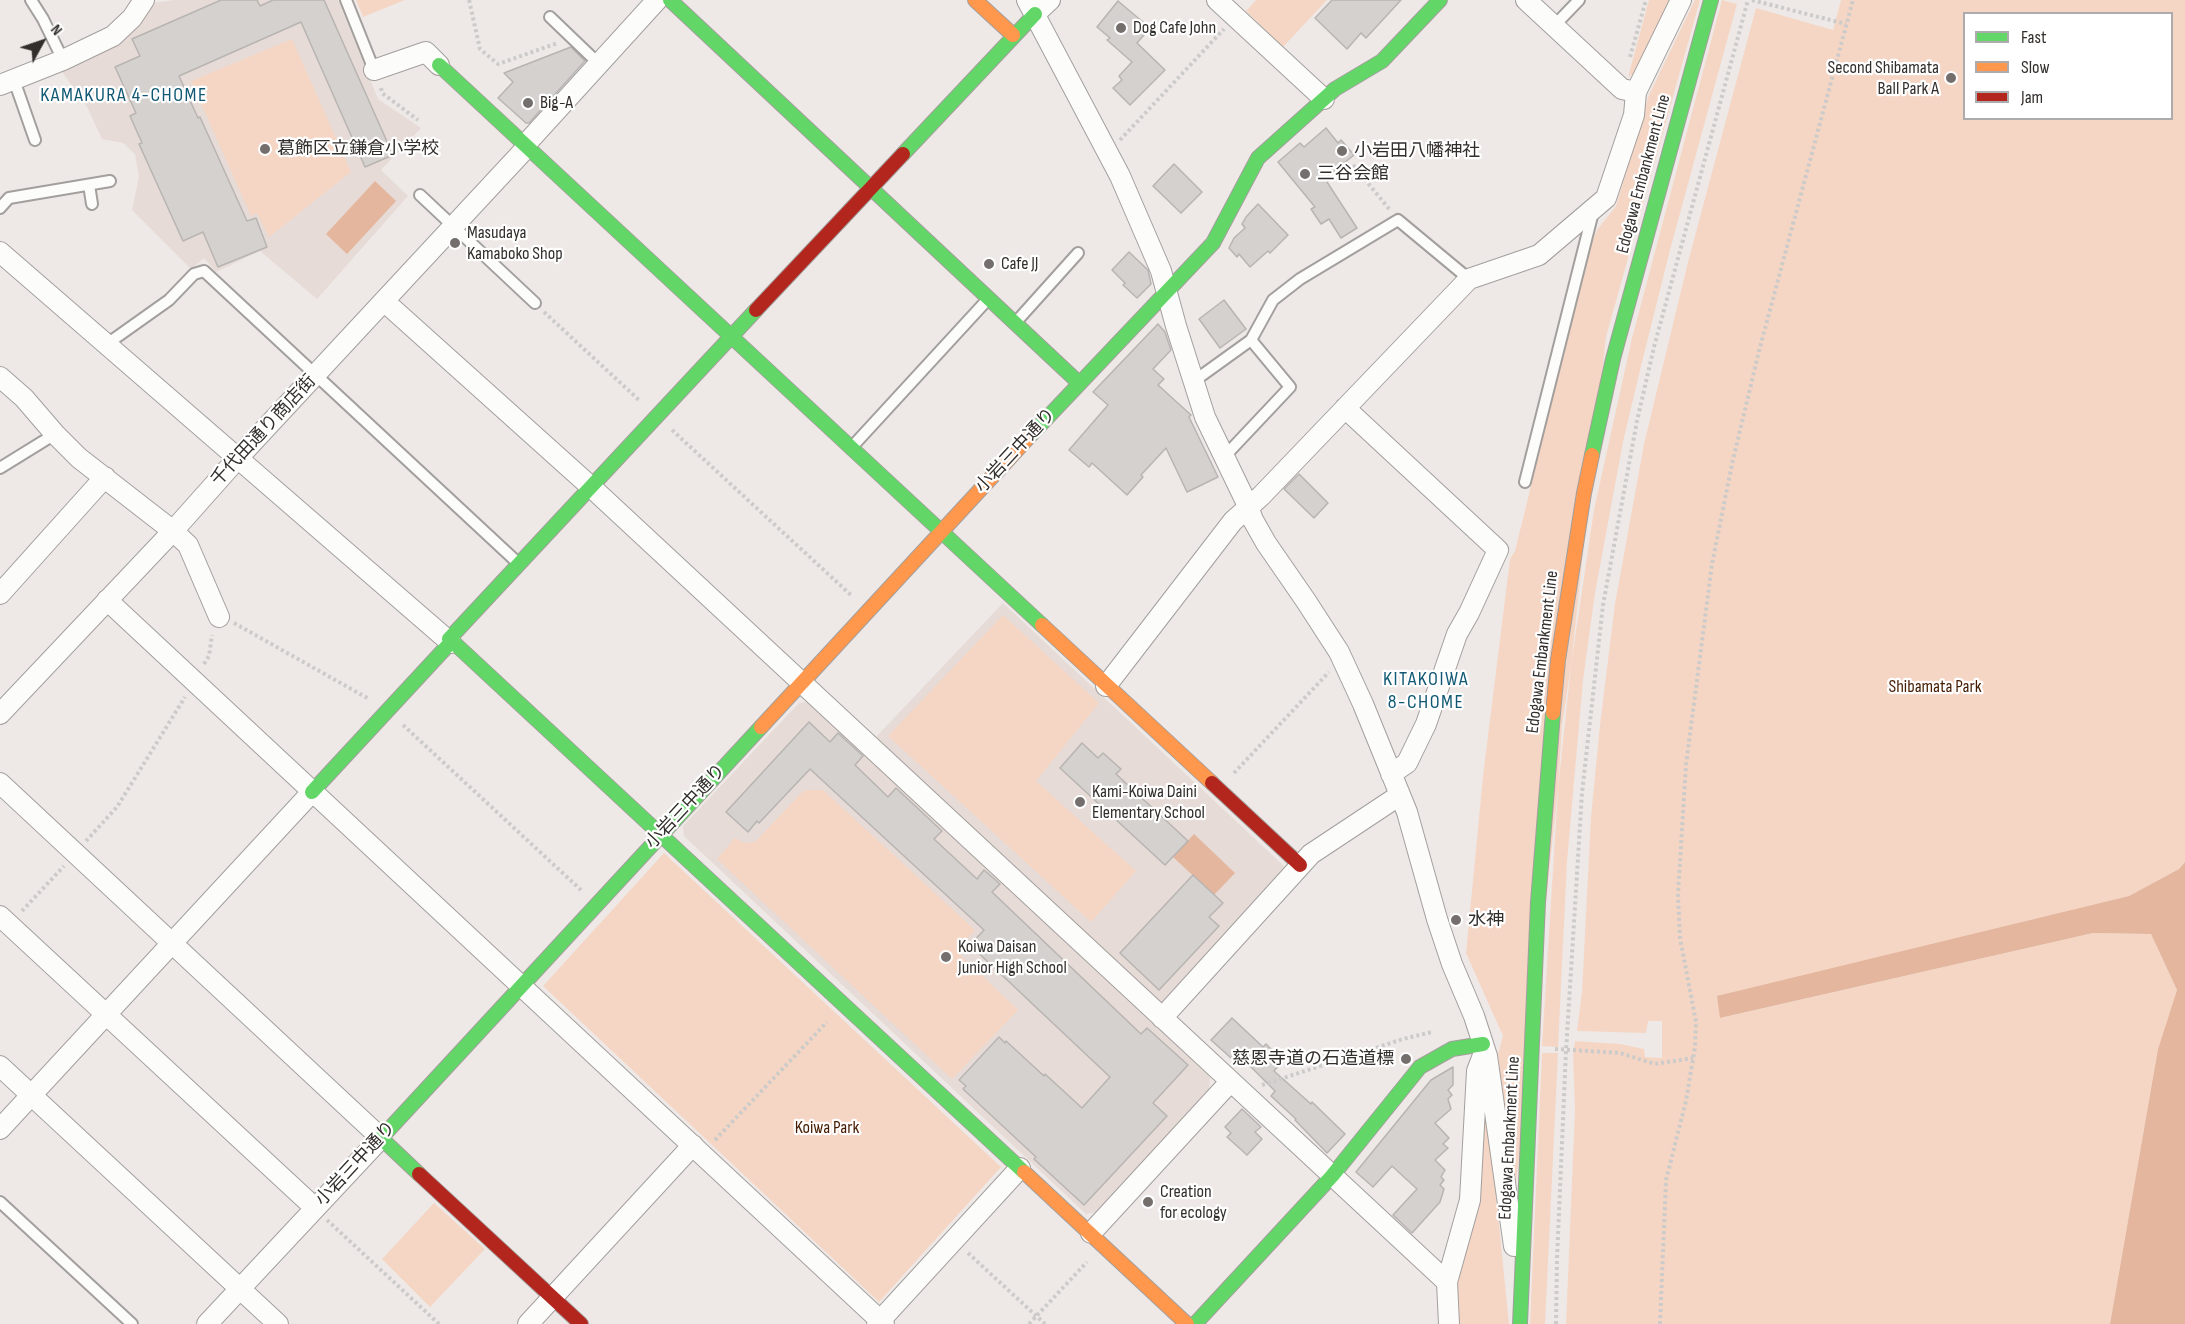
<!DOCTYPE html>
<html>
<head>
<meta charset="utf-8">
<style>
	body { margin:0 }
	#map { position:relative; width:2185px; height:1324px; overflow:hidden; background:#eee9e7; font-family:"Sofia Sans Condensed",sans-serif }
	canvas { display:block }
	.legend { position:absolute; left:1963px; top:12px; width:210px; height:108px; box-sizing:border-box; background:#fff; border:2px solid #adabab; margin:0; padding:8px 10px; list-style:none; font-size:18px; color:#322e2c }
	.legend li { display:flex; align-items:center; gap:12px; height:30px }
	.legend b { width:30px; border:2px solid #adabab }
	.north { position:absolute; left:12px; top:12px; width:60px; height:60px; -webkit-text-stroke:4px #fff; paint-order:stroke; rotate:50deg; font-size:16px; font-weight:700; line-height:24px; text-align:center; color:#322e2c }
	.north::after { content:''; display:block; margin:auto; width:21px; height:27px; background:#322e2c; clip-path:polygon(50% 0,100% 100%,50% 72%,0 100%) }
</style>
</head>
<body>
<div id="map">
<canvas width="2185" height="1324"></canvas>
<ul class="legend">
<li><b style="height:8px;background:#63d668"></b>Fast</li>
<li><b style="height:8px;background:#ff974d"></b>Slow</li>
<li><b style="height:8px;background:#b3261e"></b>Jam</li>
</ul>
<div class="north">N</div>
</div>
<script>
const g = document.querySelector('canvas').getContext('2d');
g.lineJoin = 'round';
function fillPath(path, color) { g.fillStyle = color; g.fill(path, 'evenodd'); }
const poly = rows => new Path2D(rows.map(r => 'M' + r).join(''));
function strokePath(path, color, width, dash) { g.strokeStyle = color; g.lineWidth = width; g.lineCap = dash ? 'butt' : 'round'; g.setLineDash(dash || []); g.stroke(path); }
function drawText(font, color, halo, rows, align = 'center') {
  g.font = font + ' "Sofia Sans Condensed","Noto Sans JP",sans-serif'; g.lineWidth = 4.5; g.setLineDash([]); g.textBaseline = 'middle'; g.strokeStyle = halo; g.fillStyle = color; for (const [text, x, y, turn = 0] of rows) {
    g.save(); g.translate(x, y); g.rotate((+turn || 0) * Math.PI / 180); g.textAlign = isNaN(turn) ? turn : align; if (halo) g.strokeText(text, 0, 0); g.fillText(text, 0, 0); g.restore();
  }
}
const built = poly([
	[175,0,338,0,378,99,421,128,381,170,408,196,317,299,260,251,216,272,204,258,191,269,132,210,139,177,135,154,123,143,102,139,87,107,60,69,125,38,152,3],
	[1003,603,1285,867,1160,1004,875,738],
	[807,702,1210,1077,1209,1089,1096,1212,1086,1214,684,836,683,826,799,703]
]);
const green = poly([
	[356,0,405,0,363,17],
	[1256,0,1327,0,1283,47,1246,11],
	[1649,0,1672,0,1636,72,1628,77],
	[1695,0,1700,0,1606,337,1515,1193,1498,1054,1503,1036,1466,953,1483,776,1510,559,1515,551,1590,246,1597,230,1616,206,1649,95],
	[1722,0,1737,4,1670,250,1642,362,1623,442,1595,593,1583,680,1567,862,1558,1047,1542,1046,1562,726,1594,510,1632,338],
	[1841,0,2185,0,2185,862,2179,869,2129,896,1717,997,1721,1018,2093,933,2151,934,2177,990,2158,1049,2110,1324,1566,1324,1575,1110,1573,1054,1575,1041,1620,1044,1644,1049,1645,1057,1662,1058,1662,1021,1648,1021,1646,1033,1577,1031,1582,992,1591,817,1600,725,1615,604,1644,444,1688,262,1756,8,1833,30],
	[1964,14,2172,14,2172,118,1964,118],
	[292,39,351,172,269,237,257,213,251,216,191,81],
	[1003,615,1099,703,1036,781,1136,871,1091,922,888,736],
	[804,790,823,790,975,930,956,951,1018,1010,952,1079,717,859,735,838,744,843,755,842],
	[664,853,1001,1167,879,1302,543,986],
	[1542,1053,1558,1053,1545,1324,1530,1324],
	[1484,1076,1509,1324,1457,1324,1455,1294],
	[434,1203,485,1249,430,1307,382,1259]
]);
const water = poly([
	[375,181,396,201,347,254,326,234],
	[1194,834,1235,873,1214,895,1173,857],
	[2185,862,2185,1324,2110,1324,2158,1049,2177,990,2151,934,2093,933,1720,1018,1717,996,2129,896,2179,869]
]);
const building = poly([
	[221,0,257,0,260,6,273,0,324,0,393,155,365,167,301,22,179,76,198,118,200,117,247,221,256,218,267,247,218,267,203,232,183,241,139,144,142,143,130,116,136,113,115,67,140,56,132,39,221,0],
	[1332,0,1401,0,1366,38,1361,33,1347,49,1315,18,1332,0],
	[1118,1,1150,28,1137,43,1165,70,1130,105,1113,88,1122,80,1119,76,1132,62,1107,40,1110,38,1097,27,1118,1],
	[571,47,585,61,529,123,526,123,498,98,513,82,504,73,571,47],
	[1326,128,1338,143,1341,140,1354,155,1328,176,1330,179,1327,182,1357,228,1341,238,1329,219,1321,224,1311,209,1315,207,1278,162,1300,143,1304,147,1326,128],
	[1174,164,1202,192,1181,213,1153,186,1174,164],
	[1258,204,1288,235,1270,253,1268,251,1250,267,1239,254,1237,257,1229,248,1234,238,1245,228,1242,224,1246,217,1258,204],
	[1129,252,1148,270,1151,284,1137,298,1123,285,1125,283,1112,270,1129,252],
	[1224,300,1246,329,1220,348,1199,319,1224,300],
	[1158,324,1165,332,1171,350,1153,369,1164,379,1158,385,1191,415,1189,417,1218,477,1187,492,1166,448,1141,475,1143,477,1127,495,1092,463,1089,467,1069,450,1108,405,1093,392,1158,324],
	[1299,474,1328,503,1314,518,1284,489,1299,474],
	[809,722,830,742,838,733,863,756,855,765,888,797,896,788,942,831,934,839,977,879,984,870,1000,884,992,892,1141,1034,1147,1028,1188,1065,1153,1103,1167,1116,1084,1205,1034,1159,1036,1157,963,1089,966,1086,959,1080,999,1037,1005,1043,1006,1041,1044,1076,1045,1074,1082,1108,1110,1077,970,945,984,930,810,769,759,823,757,821,748,832,726,812,809,722],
	[1082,743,1098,758,1103,753,1121,769,1116,774,1188,841,1165,865,1060,768,1082,743],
	[1193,875,1223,903,1209,917,1219,926,1159,990,1120,953,1193,875],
	[1232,1018,1263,1047,1266,1044,1283,1061,1274,1071,1311,1104,1312,1102,1345,1134,1327,1153,1295,1120,1296,1119,1271,1096,1275,1091,1236,1052,1231,1058,1211,1040,1232,1018],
	[1453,1067,1453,1085,1448,1090,1452,1095,1448,1099,1451,1109,1435,1123,1449,1138,1443,1144,1448,1148,1435,1160,1445,1170,1441,1177,1444,1180,1440,1185,1444,1189,1440,1202,1412,1233,1393,1215,1417,1189,1392,1166,1373,1187,1356,1172,1431,1080,1453,1067],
	[1242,1109,1261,1127,1255,1132,1262,1139,1247,1155,1227,1137,1231,1133,1225,1127,1242,1109]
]);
const path = poly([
	[469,0,480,49,498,64,558,43],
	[1752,0,1846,24],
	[1630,57,1646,0],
	[381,88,382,93,418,120],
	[1120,140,1224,29],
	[1353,165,1390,210],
	[544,312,640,401],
	[672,430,852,596],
	[234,623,369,699],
	[204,664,209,656,212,635],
	[403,725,581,890],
	[1234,773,1329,672],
	[86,841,117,807,185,697],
	[22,911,64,866],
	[1555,1049,1620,1053,1655,1064,1693,1058],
	[1262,1085,1403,1039,1432,1032],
	[715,1140,827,1022],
	[327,1220,439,1324],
	[968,1253,1045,1324],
	[1029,1324,1087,1262],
	[1556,1324,1557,1259,1566,1051,1582,793,1603,605,1637,421,1654,347,1748,0],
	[1660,1324,1666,1180,1686,1101,1695,1047,1696,1022,1680,938,1678,894,1686,765,1712,564,1732,464,1759,351,1853,0]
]);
const lane = poly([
	[31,0,43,19,63,60],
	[346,0,374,70],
	[550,17,599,64],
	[1554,26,1579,0],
	[14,80,35,140],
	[89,185,92,204],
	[420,195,535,303],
	[0,208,9,198,110,181],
	[1016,322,1078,253],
	[107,344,169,300,194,274,204,271,518,563],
	[1194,381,1251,340,1273,300,1300,279,1398,220,1469,279],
	[851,448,989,298],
	[1224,457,1290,387,1251,340],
	[0,468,55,434],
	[1525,482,1593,212],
	[0,1202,132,1324]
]);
const street = poly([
	[1027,0,1120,176,1161,271,1176,326,1205,417,1248,506,1253,520,1266,543,1306,601,1339,652,1363,704,1407,812,1437,919,1452,964,1474,1016,1487,1056,1514,1246],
	[1217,0,1324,99],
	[1526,0,1622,89,1636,92,1681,0],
	[1035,14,1050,0],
	[374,70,426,52,439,65],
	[0,85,63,60,113,36,132,18,144,0],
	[525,145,657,0],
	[0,252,451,643],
	[385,302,590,486,1447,1282,1449,1324],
	[0,377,24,398,55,434,79,458,173,531,188,545,219,617],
	[1345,408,1498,550,1469,613,1457,634,1426,724,1407,763,1391,774],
	[0,594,105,477],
	[107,600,884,1324],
	[1106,686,1233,521,1261,496,1469,279,1539,255,1606,198,1634,115,1636,92],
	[0,714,173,531,237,459,527,147],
	[0,783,381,1138,207,1324],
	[0,916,315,1208],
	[1162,1018,1311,854,1400,795],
	[0,1066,278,1324],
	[0,1129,312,792],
	[1091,1233,1230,1082],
	[1447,1282,1470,1200,1477,1071,1485,1050],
	[528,1324,693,1145],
	[877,1324,1020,1168]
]);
const fast = poly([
	[670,0,1079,383],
	[439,65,1042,625],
	[903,154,1035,14],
	[1028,438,1213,243,1258,158,1335,89,1382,61,1440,0],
	[1592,455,1613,359,1711,0],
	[452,641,1024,1172],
	[312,792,452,641,449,639,756,310],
	[419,1174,381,1138,761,727],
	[1195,1324,1332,1176,1420,1067,1452,1049,1483,1044],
	[1520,1324,1538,902,1553,713]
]);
const slow = poly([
	[975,0,1013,35],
	[1042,625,1212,783],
	[1553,713,1558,660,1584,493,1592,455],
	[761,727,1028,438],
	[1024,1172,1187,1324]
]);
const jam = poly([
	[756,310,903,154],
	[1212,783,1300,865],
	[419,1174,581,1324]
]);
const markers = [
	[1121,28,6,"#746f6d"],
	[1951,78,6,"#746f6d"],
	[528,103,6,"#746f6d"],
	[265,149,6,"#746f6d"],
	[1342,151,6,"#746f6d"],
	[1305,174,6,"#746f6d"],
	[455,243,6,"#746f6d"],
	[989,264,6,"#746f6d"],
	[1080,802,6,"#746f6d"],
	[1456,920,6,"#746f6d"],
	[946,957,6,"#746f6d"],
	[1406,1059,6,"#746f6d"],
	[1148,1202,6,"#746f6d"]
];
const poiNames = [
	["Dog Cafe John",1133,28],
	["Second Shibamata",1939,68,"right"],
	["Ball Park A",1939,89,"right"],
	["Big-A",540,103],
	["葛飾区立鎌倉小学校",277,149],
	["小岩田八幡神社",1354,151],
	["三谷会館",1317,174],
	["Masudaya",467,233],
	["Kamaboko Shop",467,254],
	["Cafe JJ",1001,264],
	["Kami-Koiwa Daini",1092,792],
	["Elementary School",1092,813],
	["水神",1468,920],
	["Koiwa Daisan",958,947],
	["Junior High School",958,968],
	["慈恩寺道の石造道標",1394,1059,"right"],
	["Creation",1160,1192],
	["for ecology",1160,1213]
];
const streetNames = [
	["Edogawa Embankment Line",1644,174,-75],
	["千代田通り商店街",264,431,-47],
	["小岩三中通り",1016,451,-47],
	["Edogawa Embankment Line",1543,652,-83],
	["小岩三中通り",686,807,-47],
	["Edogawa Embankment Line",1510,1138,-87],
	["小岩三中通り",356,1164,-47]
];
const parkNames = [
	["Shibamata Park",1935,687],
	["Koiwa Park",827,1128]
];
const neighbourhoodNames = [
	["KAMAKURA 4-CHOME",124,96],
	["KITAKOIWA",1426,680],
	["8-CHOME",1426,703]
];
fillPath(built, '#e6dbd6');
fillPath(green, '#f5d6c5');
fillPath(water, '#e4b69d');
fillPath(building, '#d5d1cf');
strokePath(building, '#b8b4b2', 1.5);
strokePath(lane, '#a39f9d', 14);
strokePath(street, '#a39f9d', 22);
strokePath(fast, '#a39f9d', 16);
strokePath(slow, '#a39f9d', 16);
strokePath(jam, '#a39f9d', 16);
strokePath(path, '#cccbc9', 4, [3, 3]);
strokePath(lane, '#fcfcfb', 10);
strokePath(street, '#fcfcfb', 20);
strokePath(fast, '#63d668', 14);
strokePath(slow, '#ff974d', 14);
strokePath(jam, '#b3261e', 14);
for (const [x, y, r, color] of markers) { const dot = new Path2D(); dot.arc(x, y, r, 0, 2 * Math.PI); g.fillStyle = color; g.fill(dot); strokePath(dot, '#fff', 2); }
drawText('18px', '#322e2c', '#fff', poiNames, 'left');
drawText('18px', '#322e2c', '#fff', streetNames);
drawText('18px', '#451d02', '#fff', parkNames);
g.letterSpacing = '1.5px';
drawText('20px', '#105874', '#fff', neighbourhoodNames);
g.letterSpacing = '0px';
</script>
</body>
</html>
